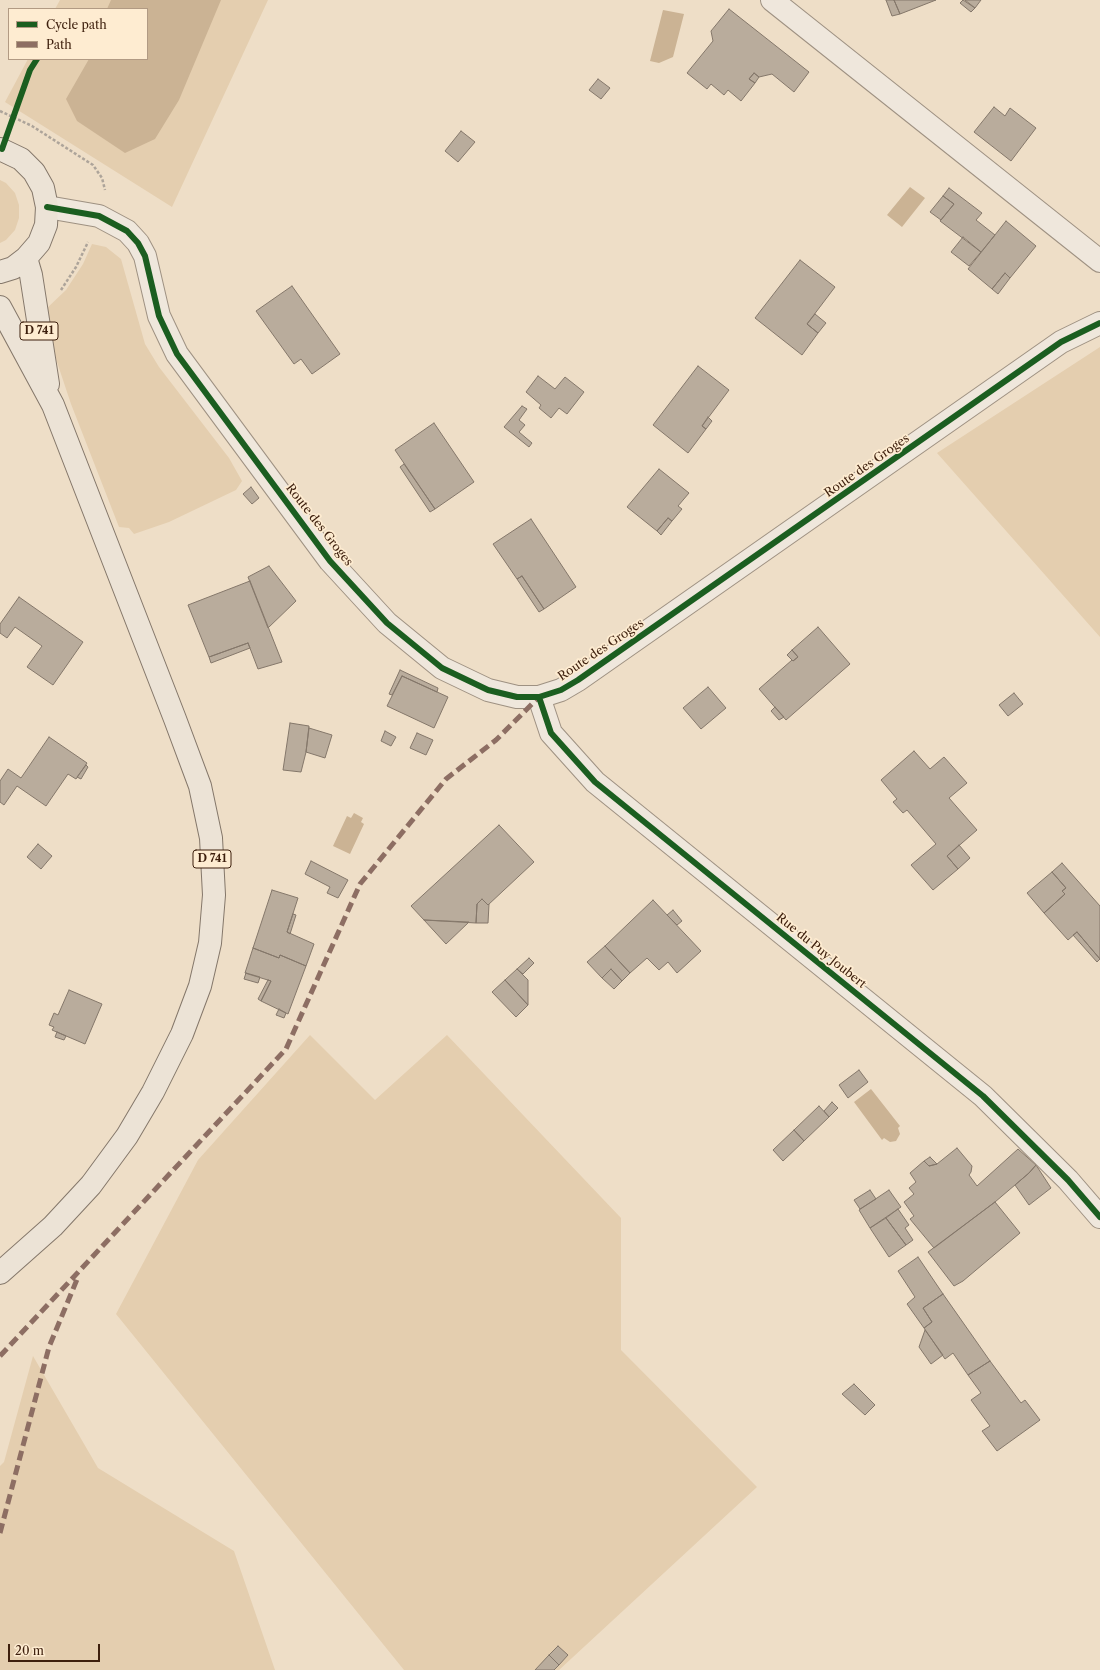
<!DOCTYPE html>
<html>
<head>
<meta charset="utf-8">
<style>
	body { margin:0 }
	#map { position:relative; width:1100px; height:1670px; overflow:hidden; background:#eedec7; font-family:"Libre Caslon Text",serif }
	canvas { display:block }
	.legend { position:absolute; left:8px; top:8px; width:140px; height:52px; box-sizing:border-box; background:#feecd1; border:1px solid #b19a83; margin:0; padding:5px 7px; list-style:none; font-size:12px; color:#3d1f0d }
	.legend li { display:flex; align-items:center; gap:8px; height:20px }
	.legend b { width:20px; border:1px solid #b19a83 }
	.scale { position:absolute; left:8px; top:1644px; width:92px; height:18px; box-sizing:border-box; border:2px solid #3d1f0d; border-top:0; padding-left:5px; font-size:12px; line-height:14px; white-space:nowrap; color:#3d1f0d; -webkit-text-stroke:3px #feecd1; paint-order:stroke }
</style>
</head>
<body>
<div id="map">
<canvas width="1100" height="1670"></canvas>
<ul class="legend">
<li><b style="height:5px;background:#1b5e20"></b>Cycle path</li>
<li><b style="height:5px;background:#8d6e63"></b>Path</li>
</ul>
<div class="scale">20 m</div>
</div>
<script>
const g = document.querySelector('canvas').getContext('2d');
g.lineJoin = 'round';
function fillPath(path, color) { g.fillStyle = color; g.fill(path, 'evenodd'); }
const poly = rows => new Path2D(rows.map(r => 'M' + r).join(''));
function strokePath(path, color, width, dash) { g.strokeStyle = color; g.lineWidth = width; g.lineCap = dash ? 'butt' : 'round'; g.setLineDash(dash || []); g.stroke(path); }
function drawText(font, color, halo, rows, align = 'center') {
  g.font = font + ' "Libre Caslon Text",serif'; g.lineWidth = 3.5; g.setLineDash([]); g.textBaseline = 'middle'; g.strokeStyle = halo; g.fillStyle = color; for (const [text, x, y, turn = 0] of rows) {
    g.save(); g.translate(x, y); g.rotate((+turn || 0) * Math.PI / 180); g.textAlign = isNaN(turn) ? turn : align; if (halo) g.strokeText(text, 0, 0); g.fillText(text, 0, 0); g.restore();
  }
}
const green = poly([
	[60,0,268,0,172,207,5,102,28,59,147,59,147,9,55,9],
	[0,180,6,183,15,193,19,205,19,218,15,230,6,240,0,243],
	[92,244,106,247,121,259,145,344,159,367,229,458,242,481,236,490,169,522,134,534,129,528,119,527,71,404,52,347,46,309,66,290,83,264],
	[1100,347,1100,637,937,453],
	[310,1035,375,1100,447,1035,621,1218,621,1350,757,1487,559,1670,404,1670,116,1314,198,1160],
	[33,1356,98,1468,234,1551,275,1670,0,1670,0,1466,4,1462]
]);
const water = poly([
	[111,0,221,0,179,100,155,139,125,153,77,121,66,99,89,59,147,59,147,9,107,9],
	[663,10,684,14,673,57,659,63,650,61],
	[910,187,925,198,902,227,887,215],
	[354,813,363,818,361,822,364,824,350,854,333,846,347,816,351,818],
	[871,1089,900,1126,898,1128,900,1134,896,1141,890,1142,884,1138,882,1140,854,1102]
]);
const building = poly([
	[886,0,894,0,900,14,892,16,886,0],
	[894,0,936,0,900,14,894,0],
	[963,0,975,8,971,12,960,3,963,0],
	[965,0,981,0,975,8,965,0],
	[729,9,809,72,794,92,772,74,759,77,754,73,749,79,755,83,741,101,728,90,724,95,711,84,707,89,687,73,713,41,711,31,729,9],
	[754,73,759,77,755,83,749,79,754,73],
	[598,79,610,88,601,99,589,90,598,79],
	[994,107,1005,116,1010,108,1036,128,1011,161,974,132,994,107],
	[461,131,475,142,458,162,445,151,461,131],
	[949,188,982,213,976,220,995,235,981,252,940,221,954,204,943,196,949,188],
	[943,196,954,204,941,220,930,212,943,196],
	[1006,221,1036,246,1010,278,1005,273,992,289,968,269,1006,221],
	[963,237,981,252,969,266,951,252,963,237],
	[800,260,835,287,807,324,818,333,802,355,755,318,800,260],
	[1005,273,1010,278,998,294,992,289,1005,273],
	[292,286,340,354,312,374,301,359,294,364,256,311,292,286],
	[815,314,826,323,818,333,807,324,815,314],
	[698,366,729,390,702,426,706,429,688,453,653,425,698,366],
	[538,376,555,389,565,377,584,392,567,414,559,408,551,418,539,408,541,405,526,392,538,376],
	[522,406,527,409,519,420,525,425,519,432,532,443,529,447,504,427,522,406],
	[708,417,712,421,706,429,702,426,708,417],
	[434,423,474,482,435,509,395,450,434,423],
	[404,464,435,509,430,512,400,467,404,464],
	[659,469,689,493,678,506,682,509,672,521,668,518,657,531,627,507,659,469],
	[251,487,259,498,252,504,243,494,251,487],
	[668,518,672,521,661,535,657,531,668,518],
	[531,519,576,587,544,609,522,576,517,579,493,544,531,519],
	[269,566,296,601,268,628,248,577,269,566],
	[522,576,544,609,539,612,517,579,522,576],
	[250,581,282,662,258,669,248,643,209,657,188,605,250,581],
	[19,597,83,642,53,685,27,667,42,646,15,627,7,638,0,633,0,624,19,597],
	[818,627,850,664,786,720,759,689,792,660,793,661,798,657,792,650,818,627],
	[248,643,250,648,211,663,209,657,248,643],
	[792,650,798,657,793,661,787,655,792,650],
	[400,670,438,688,437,692,402,676,392,695,389,694,400,670],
	[402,676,448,697,434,728,387,706,402,676],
	[708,687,726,708,701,729,683,708,708,687],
	[1014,693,1023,704,1008,716,999,705,1014,693],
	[775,707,784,717,779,720,771,711,775,707],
	[290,723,309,726,306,752,301,772,283,770,290,723],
	[309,728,332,735,325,758,306,752,309,728],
	[385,731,396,737,391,746,381,741,385,731],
	[417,733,433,740,426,755,410,748,417,733],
	[49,737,87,763,76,779,68,774,46,806,17,786,4,805,0,802,0,781,8,769,21,778,49,737],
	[914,751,930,769,944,757,967,783,949,798,977,830,947,856,958,869,933,890,911,865,936,844,907,810,903,813,893,802,897,799,881,780,914,751],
	[86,765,88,767,81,779,77,777,86,765],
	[499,825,534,862,488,905,482,899,477,904,476,923,424,920,411,906,499,825],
	[38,844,52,856,41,869,27,857,38,844],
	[959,845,970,858,958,869,947,856,959,845],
	[311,861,348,880,338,898,327,893,330,887,305,874,311,861],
	[1062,863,1100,906,1100,959,1077,932,1068,940,1044,913,1065,894,1062,891,1066,888,1052,872,1062,863],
	[1052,872,1066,888,1062,891,1065,894,1044,913,1027,893,1052,872],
	[272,890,298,898,287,932,314,944,306,966,280,955,279,958,253,948,272,890],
	[482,899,488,905,489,904,488,923,476,923,477,904,482,899],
	[653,900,701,951,677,973,668,962,659,970,647,958,630,973,605,946,653,900],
	[673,910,682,921,677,925,667,915,673,910],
	[293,914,296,915,290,934,287,932,293,914],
	[424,920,469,922,446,944,424,920],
	[1077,932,1100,959,1097,962,1073,935,1077,932],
	[605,946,630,973,622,981,611,969,602,978,587,962,605,946],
	[253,948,279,958,280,955,306,966,288,1014,261,1001,271,981,245,973,253,948],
	[529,958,534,963,523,974,517,969,529,958],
	[517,969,528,980,528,1005,505,980,517,969],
	[611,969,622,981,614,989,602,978,611,969],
	[246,973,260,977,258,983,244,979,246,973],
	[268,980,271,981,261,1001,258,999,268,980],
	[505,980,528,1005,516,1017,492,992,505,980],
	[69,990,102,1004,85,1044,52,1030,54,1027,49,1025,54,1013,58,1015,69,990],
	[279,1009,286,1013,284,1018,276,1015,279,1009],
	[57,1032,66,1036,64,1040,55,1037,57,1032],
	[859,1070,868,1082,848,1098,839,1085,859,1070],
	[832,1102,838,1108,829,1117,824,1111,832,1102],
	[819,1106,829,1117,804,1141,794,1130,819,1106],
	[794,1130,804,1141,783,1161,773,1150,794,1130],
	[957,1148,972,1166,971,1172,969,1175,977,1186,1018,1149,1036,1165,1029,1173,995,1202,934,1248,910,1219,914,1216,904,1202,914,1194,909,1188,916,1182,910,1173,924,1161,929,1166,937,1164,957,1148],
	[930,1157,937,1164,929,1166,924,1161,930,1157],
	[1036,1165,1051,1188,1029,1205,1015,1185,1029,1173,1036,1165],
	[870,1190,876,1199,860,1209,854,1200,870,1190],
	[889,1190,901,1207,870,1228,859,1210,889,1190],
	[995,1202,1020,1233,963,1281,954,1286,928,1252,995,1202],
	[898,1209,909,1225,905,1228,913,1240,906,1245,886,1218,898,1209],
	[886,1218,906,1245,889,1257,870,1228,886,1218],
	[918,1257,943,1294,923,1308,932,1322,924,1328,907,1304,915,1297,898,1271,918,1257],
	[943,1294,990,1361,968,1375,953,1353,945,1359,924,1328,932,1322,923,1308,943,1294],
	[925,1330,943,1355,931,1364,919,1347,925,1330],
	[990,1361,1021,1403,1025,1400,1040,1420,997,1451,982,1431,990,1426,971,1400,981,1393,968,1375,990,1361],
	[854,1384,875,1405,865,1415,842,1394,854,1384],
	[558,1646,568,1655,559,1665,549,1655,558,1646],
	[549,1655,559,1665,554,1670,535,1670,549,1655]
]);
const path = poly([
	[0,111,32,126,93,165,102,178,105,190],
	[61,290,76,267,88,242]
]);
const minor = poly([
	[772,0,1100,261],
	[47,207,99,216,127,231,138,243,145,256,159,316,177,354,330,561,387,623,442,668,488,690,517,697,539,697,561,690,578,680,1061,342,1100,323],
	[539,697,551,733,595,782,983,1096,1068,1180,1100,1217]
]);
const major = poly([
	[0,149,21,159,34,172,43,188,47,207,46,225,39,243,26,258,13,268,0,272],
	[26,258,31,275,48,384],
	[0,307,53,405,175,719,200,786,211,838,214,895,210,943,200,986,182,1034,153,1092,127,1136,91,1185,53,1226,0,1273]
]);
const quiet = poly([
	[0,1356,286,1049,360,884,446,779,496,740,539,697],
	[0,1533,49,1347,78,1277]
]);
const cycleway = poly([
	[2,149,30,70,37,59],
	[47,207,99,216,127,231,138,243,145,256,159,316,177,354,330,561,387,623,442,668,488,690,517,697,539,697,561,690,578,680,1061,342,1100,323],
	[539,697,551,733,595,782,983,1096,1068,1180,1100,1217]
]);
const shields = [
	[39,331,38],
	[212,859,38]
];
const shieldNames = [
	["D 741",39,331],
	["D 741",212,859]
];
const streetNames = [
	["Route des Groges",867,466,-35],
	["Route des Groges",319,525,52],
	["Route des Groges",601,650,-34],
	["Rue du Puy Joubert",821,951,39]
];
fillPath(green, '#e4ceaf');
fillPath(water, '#cbb394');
fillPath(building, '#b9ac9c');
strokePath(building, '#84776a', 1);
strokePath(minor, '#9e9182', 24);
strokePath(major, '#84776a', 24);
strokePath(path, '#ada49a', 2.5, [3, 2]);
strokePath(minor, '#efe7dc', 22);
strokePath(major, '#ece3d6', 22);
strokePath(quiet, '#8d6e63', 5, [10, 5]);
strokePath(cycleway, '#1b5e20', 6);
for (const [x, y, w] of shields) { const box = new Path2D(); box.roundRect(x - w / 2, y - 9, w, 18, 3); g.fillStyle = '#feecd1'; g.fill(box); strokePath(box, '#3d1f0d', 1); }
drawText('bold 11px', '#3d1f0d', null, shieldNames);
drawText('12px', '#3d1f0d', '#feecd1', streetNames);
</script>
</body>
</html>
